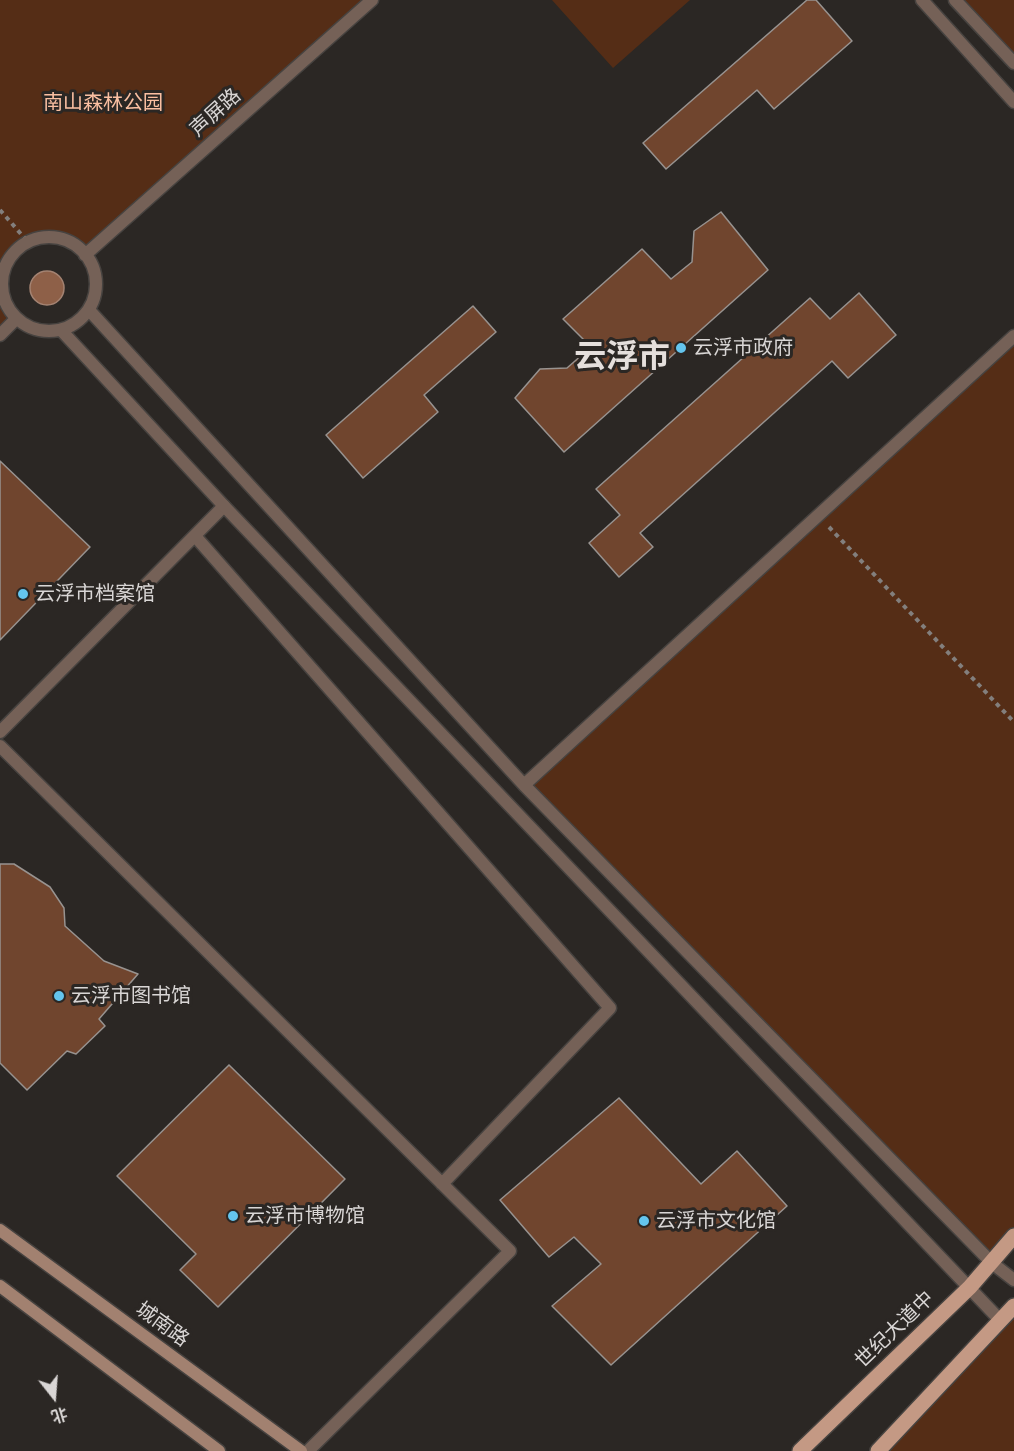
<!DOCTYPE html>
<html>
<head>
<meta charset="utf-8">
<style>
	body { margin:0 }
	#map { position:relative; width:1014px; height:1451px; overflow:hidden; background:#2b2724; font-family:Arial,"Noto Sans SC",sans-serif }
	canvas { display:block }
	.north { position:absolute; left:24px; top:1367px; width:60px; height:60px; -webkit-text-stroke:4px #2b2724; paint-order:stroke; rotate:163deg; font-size:16px; font-weight:700; line-height:24px; text-align:center; color:#d9d6d5 }
	.north::after { content:''; display:block; margin:auto; width:21px; height:27px; background:#d9d6d5; clip-path:polygon(50% 0,100% 100%,50% 72%,0 100%) }
</style>
</head>
<body>
<div id="map">
<canvas width="1014" height="1451"></canvas>
<div class="north">北</div>
</div>
<script>
const g = document.querySelector('canvas').getContext('2d');
g.lineJoin = 'round';
function fillPath(path, color) { g.fillStyle = color; g.fill(path, 'evenodd'); }
const poly = rows => new Path2D(rows.map(r => 'M' + r).join(''));
function strokePath(path, color, width, dash) { g.strokeStyle = color; g.lineWidth = width; g.lineCap = dash ? 'butt' : 'round'; g.setLineDash(dash || []); g.stroke(path); }
function drawText(font, color, halo, rows, align = 'center') {
  g.font = font + ' Arial,"Noto Sans SC",sans-serif'; g.lineWidth = 6; g.setLineDash([]); g.textBaseline = 'middle'; g.strokeStyle = halo; g.fillStyle = color; for (const [text, x, y, turn = 0] of rows) {
    g.save(); g.translate(x, y); g.rotate((+turn || 0) * Math.PI / 180); g.textAlign = isNaN(turn) ? turn : align; if (halo) g.strokeText(text, 0, 0); g.fillText(text, 0, 0); g.restore();
  }
}
const green = poly([
	[0,0,372,0,85,255,73,244,61,239,44,237,28,242,18,249,8,261,1,281,3,297,10,312,16,319,0,335],
	[552,0,690,0,613,68],
	[955,0,1014,0,1014,63],
	[1014,336,1014,1236,992,1263,524,785],
	[1014,1307,1014,1451,879,1451]
]);
const water = poly([
	'30 288a17 17 0 1 1 34 0a17 17 0 1 1-34 0Z'
]);
const building = poly([
	[807,0,816,0,852,41,774,109,757,90,666,169,643,143,807,0],
	[721,212,768,270,564,452,515,398,540,369,567,368,591,347,563,319,642,249,671,279,692,262,694,231,721,212],
	[859,293,896,335,848,378,832,361,640,533,653,547,619,577,589,543,620,515,596,489,810,298,830,319,859,293],
	[473,306,496,332,424,395,438,412,363,478,326,435,473,306],
	[0,461,90,547,0,640,0,461],
	[0,864,14,864,50,887,64,908,65,926,104,961,138,974,99,1019,105,1026,76,1054,67,1051,27,1090,0,1063,0,864],
	[229,1065,345,1179,218,1307,180,1270,196,1254,117,1176,229,1065],
	[619,1098,701,1184,737,1151,787,1206,611,1365,552,1306,601,1264,574,1237,549,1257,500,1200,619,1098]
]);
const path = poly([
	[0,210,28,242],
	[829,527,1014,722]
]);
const service = poly([
	[195,536,610,1008,442,1184],
	[0,732,224,506],
	[0,746,510,1251,308,1451]
]);
const minor = poly([
	[922,0,1014,102],
	[955,0,1014,63],
	'2 284a47 47 0 1 1 94 0a47 47 0 1 1-94 0Z',
	[85,255,372,0],
	[89,310,524,785,992,1263,1014,1280],
	[61,330,224,506,1000,1320],
	[0,335,16,319],
	[524,785,1014,336]
]);
const secondary = poly([
	[0,1230,301,1451],
	[0,1286,219,1451]
]);
const primary = poly([
	[800,1451,970,1287,1014,1236],
	[878,1451,1014,1306]
]);
const markers = [
	[681,348,6,"#64c5ee"],
	[23,594,6,"#64c5ee"],
	[59,996,6,"#64c5ee"],
	[233,1216,6,"#64c5ee"],
	[644,1221,6,"#64c5ee"]
];
const parkNames = [
	["南山森林公园",103,103]
];
const streetNames = [
	["声屏路",216,113,-42],
	["城南路",162,1325,36],
	["世纪大道中",895,1330,-44]
];
const poiNames = [
	["云浮市政府",693,348],
	["云浮市档案馆",35,594],
	["云浮市图书馆",71,996],
	["云浮市博物馆",245,1216],
	["云浮市文化馆",656,1221]
];
const townNames = [
	["云浮市",622,358]
];
fillPath(green, '#552d16');
fillPath(water, '#8e6048');
strokePath(water, '#a48372', 1.5);
fillPath(building, '#70452e');
strokePath(building, '#989390', 1.5);
strokePath(service, '#474340', 15);
strokePath(minor, '#474340', 15);
strokePath(secondary, '#474340', 15);
strokePath(primary, '#474340', 18);
strokePath(path, '#837f7d', 4, [4.5, 4.5]);
strokePath(service, '#756157', 12);
strokePath(minor, '#756157', 12);
strokePath(secondary, '#a28170', 12);
strokePath(primary, '#c49984', 15);
for (const [x, y, r, color] of markers) { const dot = new Path2D(); dot.arc(x, y, r, 0, 2 * Math.PI); g.fillStyle = color; g.fill(dot); strokePath(dot, '#2b2724', 2); }
drawText('20px', '#fabfa1', '#2b2724', parkNames);
drawText('20px', '#d9d6d5', '#2b2724', streetNames);
drawText('20px', '#d9d6d5', '#2b2724', poiNames, 'left');
drawText('bold 32px', '#e5dfdc', '#2b2724', townNames);
</script>
</body>
</html>
